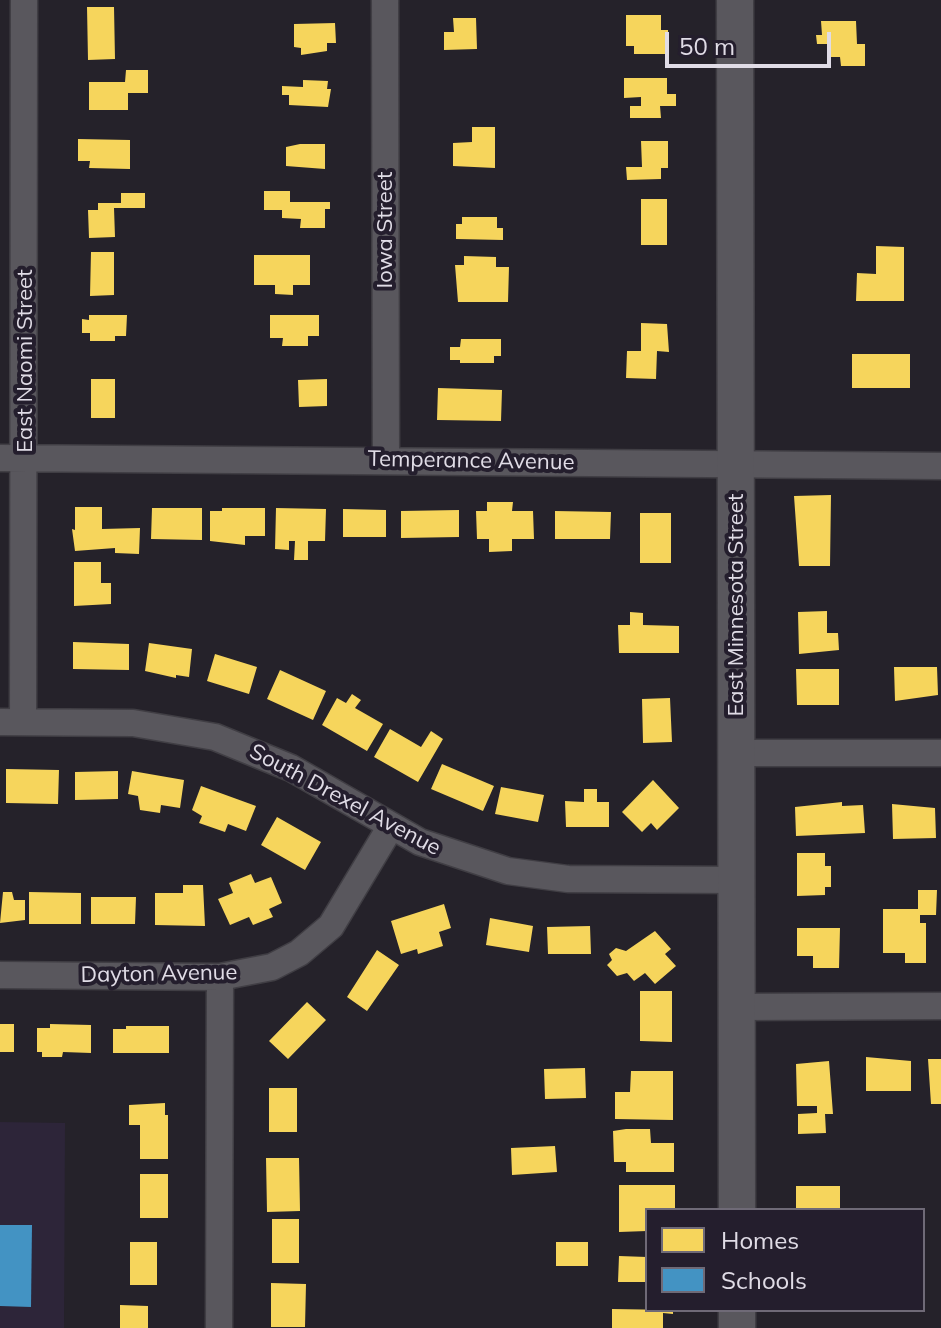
<!DOCTYPE html>
<html>
<head>
<meta charset="utf-8">
<style>
	body { margin:0 }
	#map { position:relative; width:941px; height:1328px; overflow:hidden; background:#25222a; font-family:Mulish,sans-serif }
	canvas { display:block }
	.legend { position:absolute; left:645px; top:1208px; width:280px; height:104px; box-sizing:border-box; background:#241e2d; border:2px solid #6f6a77; margin:0; padding:10px 14px; list-style:none; font-size:24px; color:#e0dce6 }
	.legend li { display:flex; align-items:center; gap:16px; height:40px }
	.legend b { width:40px; border:2px solid #6f6a77 }
	.scale { position:absolute; left:665px; top:32px; width:166px; height:36px; box-sizing:border-box; border:4px solid #e0dce6; border-top:0; padding-left:10px; font-size:24px; line-height:28px; white-space:nowrap; color:#e0dce6; -webkit-text-stroke:6px #241e2d; paint-order:stroke }
</style>
</head>
<body>
<div id="map">
<canvas width="941" height="1328"></canvas>
<ul class="legend">
<li><b style="height:22px;background:#f6d55c"></b>Homes</li>
<li><b style="height:22px;background:#4393c3"></b>Schools</li>
</ul>
<div class="scale">50 m</div>
</div>
<script>
const g = document.querySelector('canvas').getContext('2d');
g.lineJoin = 'round';
function fillPath(path, color) { g.fillStyle = color; g.fill(path, 'evenodd'); }
const poly = rows => new Path2D(rows.map(r => 'M' + r).join(''));
function strokePath(path, color, width, dash) { g.strokeStyle = color; g.lineWidth = width; g.lineCap = dash ? 'butt' : 'round'; g.setLineDash(dash || []); g.stroke(path); }
function drawText(font, color, halo, rows, align = 'center') {
  g.font = font + ' Mulish,sans-serif'; g.lineWidth = 8; g.setLineDash([]); g.textBaseline = 'middle'; g.strokeStyle = halo; g.fillStyle = color; for (const [text, x, y, turn = 0] of rows) {
    g.save(); g.translate(x, y); g.rotate((+turn || 0) * Math.PI / 180); g.textAlign = isNaN(turn) ? turn : align; if (halo) g.strokeText(text, 0, 0); g.fillText(text, 0, 0); g.restore();
  }
}
const built = poly([
	[0,1122,65,1123,64,1328,0,1328]
]);
const homes = poly([
	[87,7,114,7,115,59,88,60],
	[626,15,661,15,661,30,668,30,668,54,634,54,634,46,626,46],
	[453,18,476,18,477,49,444,50,444,32,454,32],
	[821,21,856,21,857,44,865,44,865,66,841,66,840,57,827,57,827,44,817,44,816,35,822,35],
	[335,23,336,43,327,43,327,51,301,55,301,48,294,47,294,24],
	[126,70,148,70,148,93,128,93,128,110,89,110,89,82,125,82],
	[624,78,667,78,667,94,676,94,676,106,660,106,661,118,630,118,630,106,641,106,641,97,624,98],
	[303,80,328,81,327,89,331,89,328,107,289,105,289,95,282,95,282,86,303,87],
	[472,127,495,127,495,168,453,166,453,143,472,142],
	[78,139,130,140,130,169,89,168,90,161,78,161],
	[641,141,668,141,668,168,661,168,661,179,627,180,626,167,642,167],
	[300,144,325,144,325,169,286,166,286,147],
	[264,191,290,191,290,202,330,202,330,209,325,209,325,228,300,228,301,219,282,218,282,210,264,210],
	[121,193,145,193,145,208,114,208,115,237,89,238,88,210,98,210,98,203,121,203],
	[641,199,667,199,667,245,641,245],
	[462,217,497,217,497,228,503,228,503,240,456,239,456,224,462,224],
	[876,246,904,247,904,301,856,301,857,273,876,274],
	[91,252,114,252,114,295,90,296],
	[254,255,310,255,310,285,293,285,293,295,275,294,275,285,254,285],
	[464,256,496,257,496,267,509,267,508,302,458,302,455,265,464,265],
	[89,315,127,315,126,336,115,336,115,341,90,341,90,333,82,333,82,319,89,320],
	[270,315,319,315,319,336,308,336,308,346,282,346,283,338,270,338],
	[641,323,667,324,669,352,657,351,656,379,626,378,627,351,641,351],
	[461,339,501,339,501,356,494,356,494,363,460,363,460,360,450,360,450,347,460,347],
	[852,354,910,354,910,388,852,388],
	[91,379,115,379,115,418,91,418],
	[327,379,327,406,299,407,298,380],
	[438,388,502,390,501,421,437,420],
	[831,495,830,566,799,566,794,496],
	[487,502,513,502,512,511,533,511,534,539,512,539,512,551,489,552,489,539,477,539,476,511,487,511],
	[75,507,102,507,102,529,140,528,139,554,115,553,115,548,75,551,72,529,75,530],
	[152,508,202,508,202,540,151,539],
	[222,508,265,508,265,536,245,536,245,545,210,541,210,511,222,511],
	[276,508,326,509,325,541,308,541,308,560,294,560,295,541,289,541,289,550,275,549],
	[343,509,386,510,386,537,343,537],
	[459,510,459,537,401,538,401,511],
	[555,511,611,512,610,539,555,539],
	[640,513,671,513,671,563,640,563],
	[74,562,101,562,101,583,111,583,111,604,74,606],
	[827,611,827,633,838,633,839,650,799,654,798,612],
	[630,612,643,613,643,625,679,626,679,653,619,653,618,625,630,625],
	[73,642,129,644,129,670,73,669],
	[149,643,192,649,189,677,176,675,176,678,145,671],
	[215,654,257,667,249,694,207,681],
	[894,667,937,667,938,695,895,701],
	[796,669,839,669,839,705,797,705],
	[280,670,326,691,313,720,267,699],
	[352,694,361,700,355,708,383,724,367,751,322,725,337,698,346,703],
	[670,698,672,742,643,743,642,699],
	[390,729,421,747,431,731,443,739,418,782,374,757],
	[442,764,494,786,483,811,431,789],
	[6,769,59,770,58,804,6,803],
	[118,771,118,799,75,800,75,772],
	[132,771,184,780,180,808,161,805,160,813,140,810,138,796,128,794],
	[653,780,679,808,657,830,651,823,642,832,622,812],
	[201,786,256,806,246,831,228,824,225,832,199,823,202,816,192,810],
	[501,787,544,795,538,822,495,814],
	[584,789,597,789,597,802,609,802,609,827,566,827,565,801,584,802],
	[842,802,842,806,863,805,865,833,796,836,795,807],
	[892,804,935,808,936,838,893,839],
	[277,817,321,842,305,870,261,845],
	[797,853,825,853,825,866,831,866,831,887,825,887,825,895,797,896],
	[251,874,255,883,271,877,282,903,269,909,273,917,253,925,249,917,230,925,218,899,233,893,229,883],
	[183,885,203,885,205,926,155,925,155,893,183,893],
	[918,890,937,890,936,915,920,915,920,923,926,923,926,963,905,963,905,953,883,953,883,909,918,909],
	[3,892,12,892,14,900,25,900,25,920,0,923],
	[29,892,81,893,81,924,29,924],
	[91,897,136,897,135,924,91,924],
	[444,904,451,928,439,932,443,946,418,954,417,949,401,954,391,921],
	[490,918,533,926,529,952,486,945],
	[590,926,591,954,548,954,547,927],
	[797,928,840,928,839,968,813,968,813,956,797,956],
	[655,931,671,949,665,954,676,966,655,984,645,973,634,981,627,973,617,976,607,965,612,960,609,954,616,948,626,951],
	[377,950,399,965,367,1011,347,997],
	[640,991,672,991,672,1042,640,1041],
	[307,1002,326,1020,288,1059,269,1041],
	[0,1024,14,1024,14,1052,0,1052],
	[50,1024,91,1025,91,1053,63,1052,62,1057,42,1057,42,1052,37,1052,37,1028,50,1028],
	[126,1026,169,1026,169,1053,113,1053,113,1029,126,1029],
	[866,1057,911,1061,911,1091,866,1091],
	[928,1059,941,1059,941,1104,931,1104],
	[829,1061,833,1114,825,1114,826,1133,798,1134,798,1114,817,1113,817,1106,797,1106,796,1064],
	[585,1068,586,1098,545,1099,544,1069],
	[631,1071,673,1071,673,1120,615,1119,615,1092,630,1092],
	[269,1088,297,1088,297,1132,269,1132],
	[165,1103,165,1115,168,1115,168,1159,140,1159,140,1125,129,1125,129,1105],
	[626,1129,650,1129,651,1143,674,1143,674,1172,626,1172,626,1162,614,1162,613,1131],
	[555,1146,557,1172,512,1175,511,1148],
	[266,1158,299,1158,300,1211,267,1212],
	[140,1174,168,1174,168,1218,140,1218],
	[619,1185,675,1185,675,1210,647,1210,647,1231,619,1232],
	[796,1186,840,1186,840,1210,796,1210],
	[272,1219,299,1219,299,1263,272,1263],
	[130,1242,157,1242,157,1285,130,1285],
	[556,1242,588,1242,588,1266,556,1266],
	[619,1256,647,1257,647,1282,618,1282],
	[271,1283,306,1284,305,1327,271,1327],
	[120,1305,148,1306,148,1328,120,1328],
	[612,1309,673,1310,673,1314,663,1313,663,1328,612,1328]
]);
const schools = poly([
	[0,1225,32,1225,31,1307,0,1306]
]);
const street = poly([
	[385,0,386,460],
	[0,458,941,466],
	[0,722,133,723,215,737,291,768,420,842,508,871,568,879,738,880],
	[23,722,24,0],
	[736,753,941,753],
	[0,975,220,977,272,967,299,953,331,926,391,826],
	[738,1007,941,1006],
	[219,1328,220,977]
]);
const secondary = poly([
	[735,0,737,1210],
	[737,1328,737,1310]
]);
const streetNames = [
	["Iowa Street",385,230,-90],
	["East Naomi Street",25,361,-90],
	["Temperance Avenue",471,461,1],
	["East Minnesota Street",736,605,-90],
	["South Drexel Avenue",345,800,28],
	["Dayton Avenue",159,974,-1]
];
fillPath(built, '#2d2539');
fillPath(homes, '#f6d55c');
fillPath(schools, '#4393c3');
strokePath(street, '#403e44', 29);
strokePath(secondary, '#403e44', 39);
strokePath(street, '#59575d', 26);
strokePath(secondary, '#59575d', 36);
drawText('22px', '#e0dce6', '#241e2d', streetNames);
</script>
</body>
</html>
